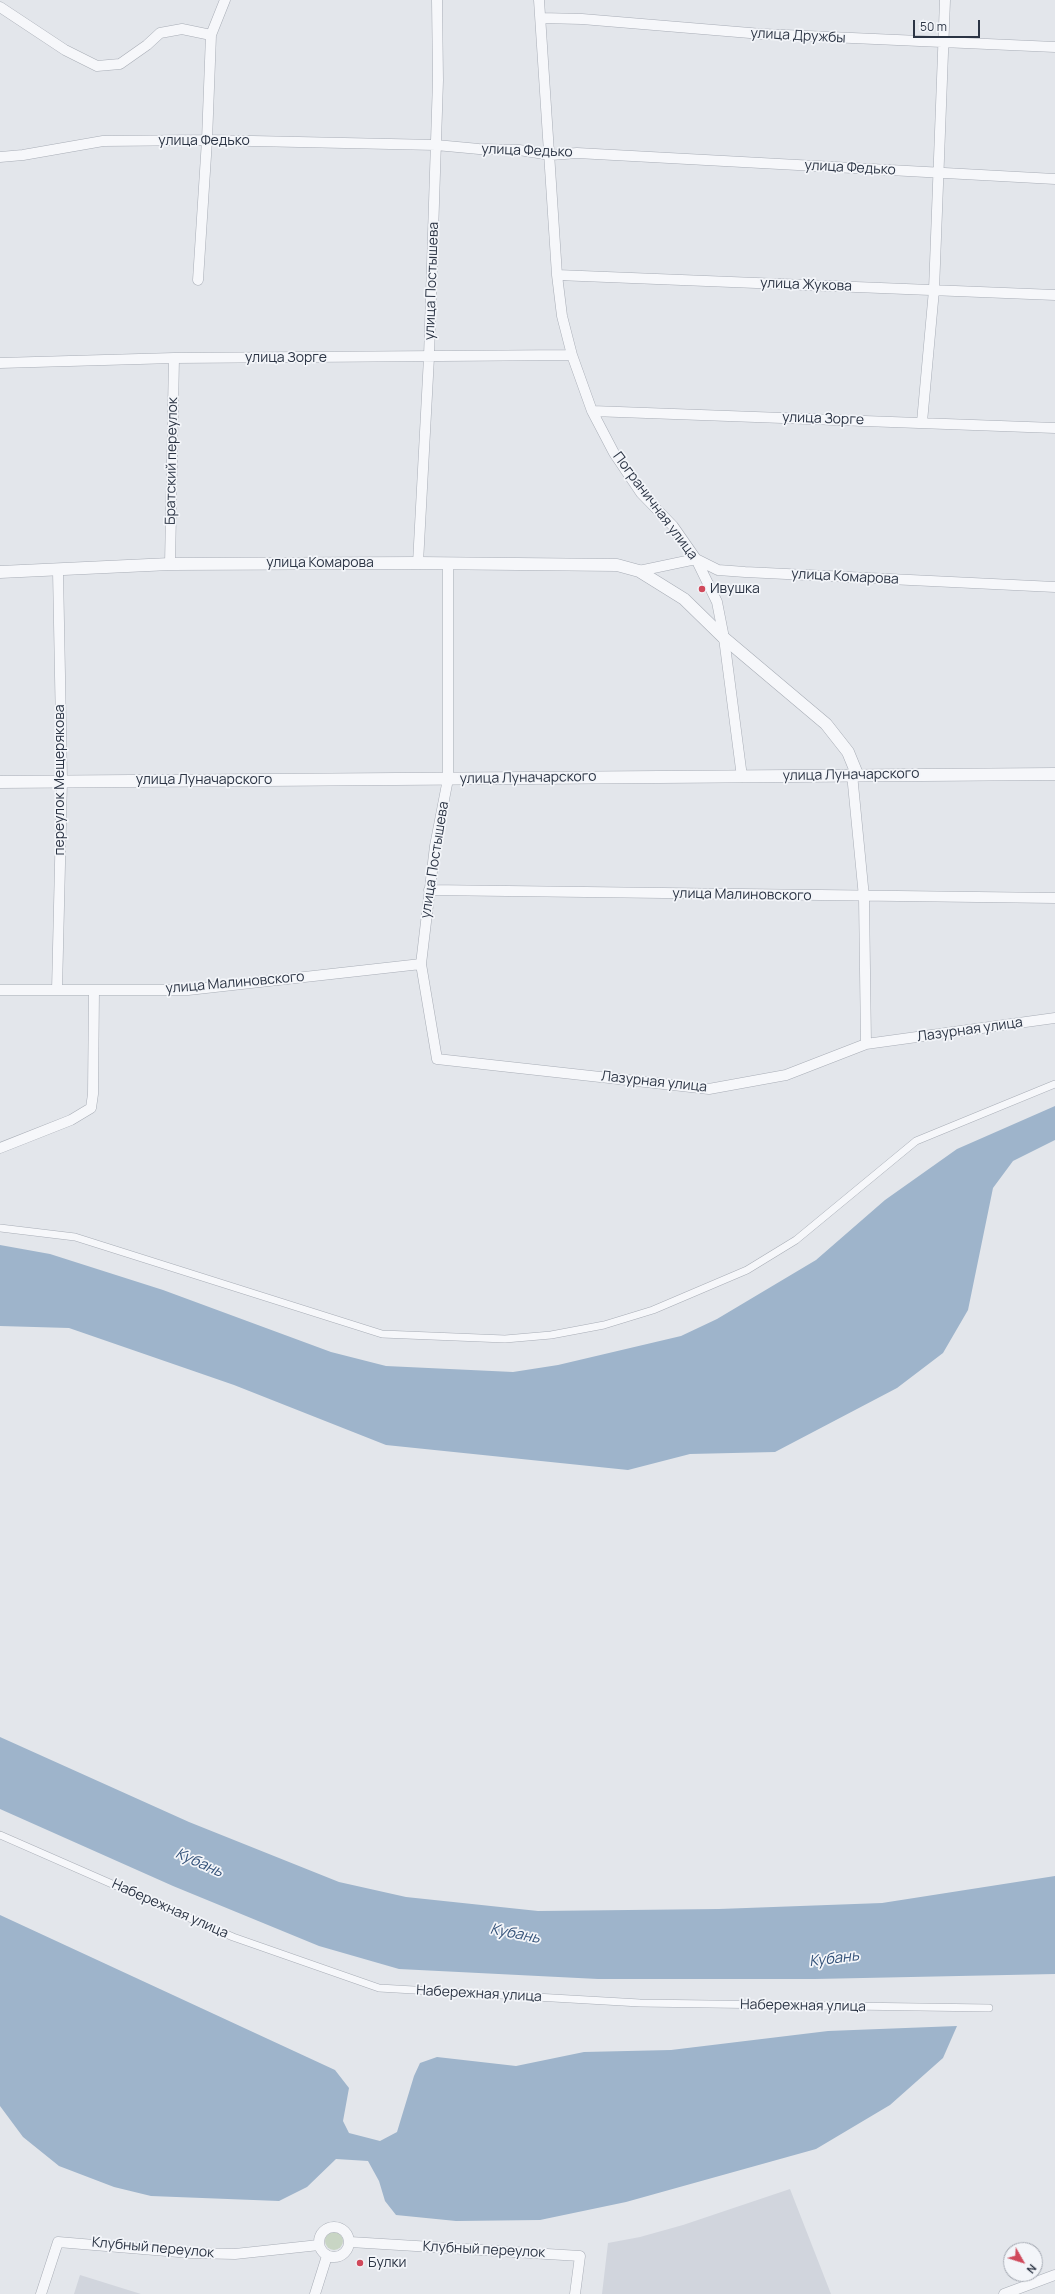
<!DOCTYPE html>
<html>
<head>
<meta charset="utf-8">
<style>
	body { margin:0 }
	#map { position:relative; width:1055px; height:2294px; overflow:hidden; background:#e3e6eb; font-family:Manrope,sans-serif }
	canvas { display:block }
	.north { position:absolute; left:1003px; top:2242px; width:40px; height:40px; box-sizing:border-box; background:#f3f5f9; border:1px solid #a3a8b1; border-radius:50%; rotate:129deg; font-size:11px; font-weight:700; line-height:16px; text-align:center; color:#2b3444 }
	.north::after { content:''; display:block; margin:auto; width:14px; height:18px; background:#d0495b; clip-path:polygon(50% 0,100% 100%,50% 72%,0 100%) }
	.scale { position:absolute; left:913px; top:20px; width:67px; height:18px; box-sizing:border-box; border:2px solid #2b3444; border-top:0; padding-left:5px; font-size:12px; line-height:14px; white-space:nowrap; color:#2b3444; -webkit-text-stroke:3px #f3f5f9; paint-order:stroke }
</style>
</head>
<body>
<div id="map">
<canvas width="1055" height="2294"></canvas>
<div class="north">N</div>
<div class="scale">50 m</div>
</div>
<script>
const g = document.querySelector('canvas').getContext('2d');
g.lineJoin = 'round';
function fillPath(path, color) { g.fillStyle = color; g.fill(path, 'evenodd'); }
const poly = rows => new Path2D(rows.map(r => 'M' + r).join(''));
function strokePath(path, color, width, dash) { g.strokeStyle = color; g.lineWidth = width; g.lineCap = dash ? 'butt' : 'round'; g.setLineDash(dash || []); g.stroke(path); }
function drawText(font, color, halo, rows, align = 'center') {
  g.font = font + ' Manrope,sans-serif'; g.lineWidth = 3.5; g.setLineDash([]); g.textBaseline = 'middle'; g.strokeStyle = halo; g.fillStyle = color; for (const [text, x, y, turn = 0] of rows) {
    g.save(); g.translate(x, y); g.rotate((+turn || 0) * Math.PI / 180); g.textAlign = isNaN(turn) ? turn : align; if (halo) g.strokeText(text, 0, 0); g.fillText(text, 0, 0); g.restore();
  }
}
const built = poly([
	[790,2189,831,2294,602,2294,608,2243,640,2237,683,2225],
	[80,2275,141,2294,74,2294]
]);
const green = poly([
	'325 2241a9 9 0 1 1 18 0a9 9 0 1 1-18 0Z'
]);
const water = poly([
	[1055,1106,1055,1140,1013,1161,993,1188,968,1310,943,1353,897,1388,775,1452,690,1454,628,1470,386,1445,234,1385,69,1328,0,1326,0,1245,50,1254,163,1290,331,1352,386,1366,513,1372,558,1365,681,1336,717,1319,816,1260,885,1200,957,1149],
	[0,1737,189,1822,339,1882,406,1897,538,1911,719,1909,882,1903,1055,1876,1055,1974,815,1979,598,1979,399,1969,319,1946,173,1886,0,1809],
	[0,1915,335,2070,349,2088,343,2121,349,2133,380,2141,397,2132,414,2076,420,2063,437,2057,516,2066,584,2052,671,2050,828,2031,957,2026,943,2058,890,2105,816,2149,626,2202,540,2220,456,2221,396,2215,385,2201,379,2181,368,2161,336,2159,307,2187,279,2201,151,2196,114,2187,59,2166,23,2137,0,2106]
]);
const pedestrian = poly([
	[0,1228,75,1237,382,1334,505,1339,551,1335,604,1325,653,1310,747,1270,796,1240,916,1141,1055,1084],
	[0,1835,233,1937,379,1988,640,2003,989,2008]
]);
const minor = poly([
	[539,0,557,275,562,316,572,355,592,411,614,453,641,493,673,526,696,559,717,602,724,638,742,777],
	[0,7,65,50,97,66,120,64,147,45,160,33,182,29,211,35],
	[541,18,582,19,762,34,1055,47],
	[0,157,23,155,103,141,207,140,436,145,479,149,519,150,551,155,577,153,1055,179],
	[557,275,1055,295],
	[198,280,207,140,211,35,225,0],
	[0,363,174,358,572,355],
	[592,411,1055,428],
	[922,422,934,290,945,0],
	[418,563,429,357,438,80,437,0],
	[448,563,448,779,435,846,421,964,437,1059,709,1089,786,1075,866,1044,1055,1018],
	[170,564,174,358],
	[639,571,696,559,718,570,745,572,1055,587],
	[852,774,864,897,866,1044],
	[429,890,1055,898],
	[0,990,188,990,421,964],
	[57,990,62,780,58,571],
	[0,1148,71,1120,91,1108,93,1094,94,990],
	'319 2242a15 15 0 1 1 30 0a15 15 0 1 1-30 0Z',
	[350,2242,580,2256,575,2294],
	[41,2294,58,2242,191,2253,235,2254,319,2245],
	[315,2294,327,2256],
	[1004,2294,1055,2275]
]);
const tertiary = poly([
	[0,572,170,564,418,563,617,565,639,571,684,599,724,638,826,724,848,752,857,774],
	[0,782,1055,774]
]);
const markers = [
	[702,589,4,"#d0495b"],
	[360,2263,4,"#d0495b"]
];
const streetNames = [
	["улица Дружбы",798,36,3],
	["улица Федько",204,141],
	["улица Федько",527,151,2],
	["улица Федько",850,168,3],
	["улица Постышева",432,281,-88],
	["улица Жукова",806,285,2],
	["улица Зорге",286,358],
	["улица Зорге",823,419,2],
	["Братский переулок",172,461,-89],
	["Пограничная улица",655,506,53],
	["улица Комарова",320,563],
	["улица Комарова",845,577,3],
	["улица Луначарского",851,775,-1],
	["улица Луначарского",528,778,-1],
	["переулок Мещерякова",60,780,-90],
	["улица Луначарского",204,780],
	["улица Постышева",435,860,-81],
	["улица Малиновского",742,895,1],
	["улица Малиновского",235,983,-5],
	["Лазурная улица",970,1030,-8],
	["Лазурная улица",654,1082,6],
	["Набережная улица",170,1909,24],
	["Набережная улица",479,1994,3],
	["Набережная улица",803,2006,1],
	["Клубный переулок",153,2248,5],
	["Клубный переулок",484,2250,3]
];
const poiNames = [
	["Ивушка",710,589],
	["Булки",368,2263]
];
const waterNames = [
	["Кубань",199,1863,24],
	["Кубань",515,1934,11],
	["Кубань",834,1959,-7]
];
fillPath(built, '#d1d5dd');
fillPath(green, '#c8d5c4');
fillPath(water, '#9eb4cb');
strokePath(pedestrian, '#a8adb6', 8);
strokePath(minor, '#a8adb6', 11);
strokePath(tertiary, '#a8adb6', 13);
strokePath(pedestrian, '#f6f7fa', 7);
strokePath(minor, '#f6f7fa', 10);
strokePath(tertiary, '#f6f7fa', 12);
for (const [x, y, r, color] of markers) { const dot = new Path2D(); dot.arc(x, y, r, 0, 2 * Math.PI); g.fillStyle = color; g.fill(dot); strokePath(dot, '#f3f5f9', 1.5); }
drawText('14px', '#2b3444', '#f3f5f9', streetNames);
drawText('14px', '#2b3444', '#f3f5f9', poiNames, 'left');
drawText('italic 15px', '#345279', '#f3f5f9', waterNames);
</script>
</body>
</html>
